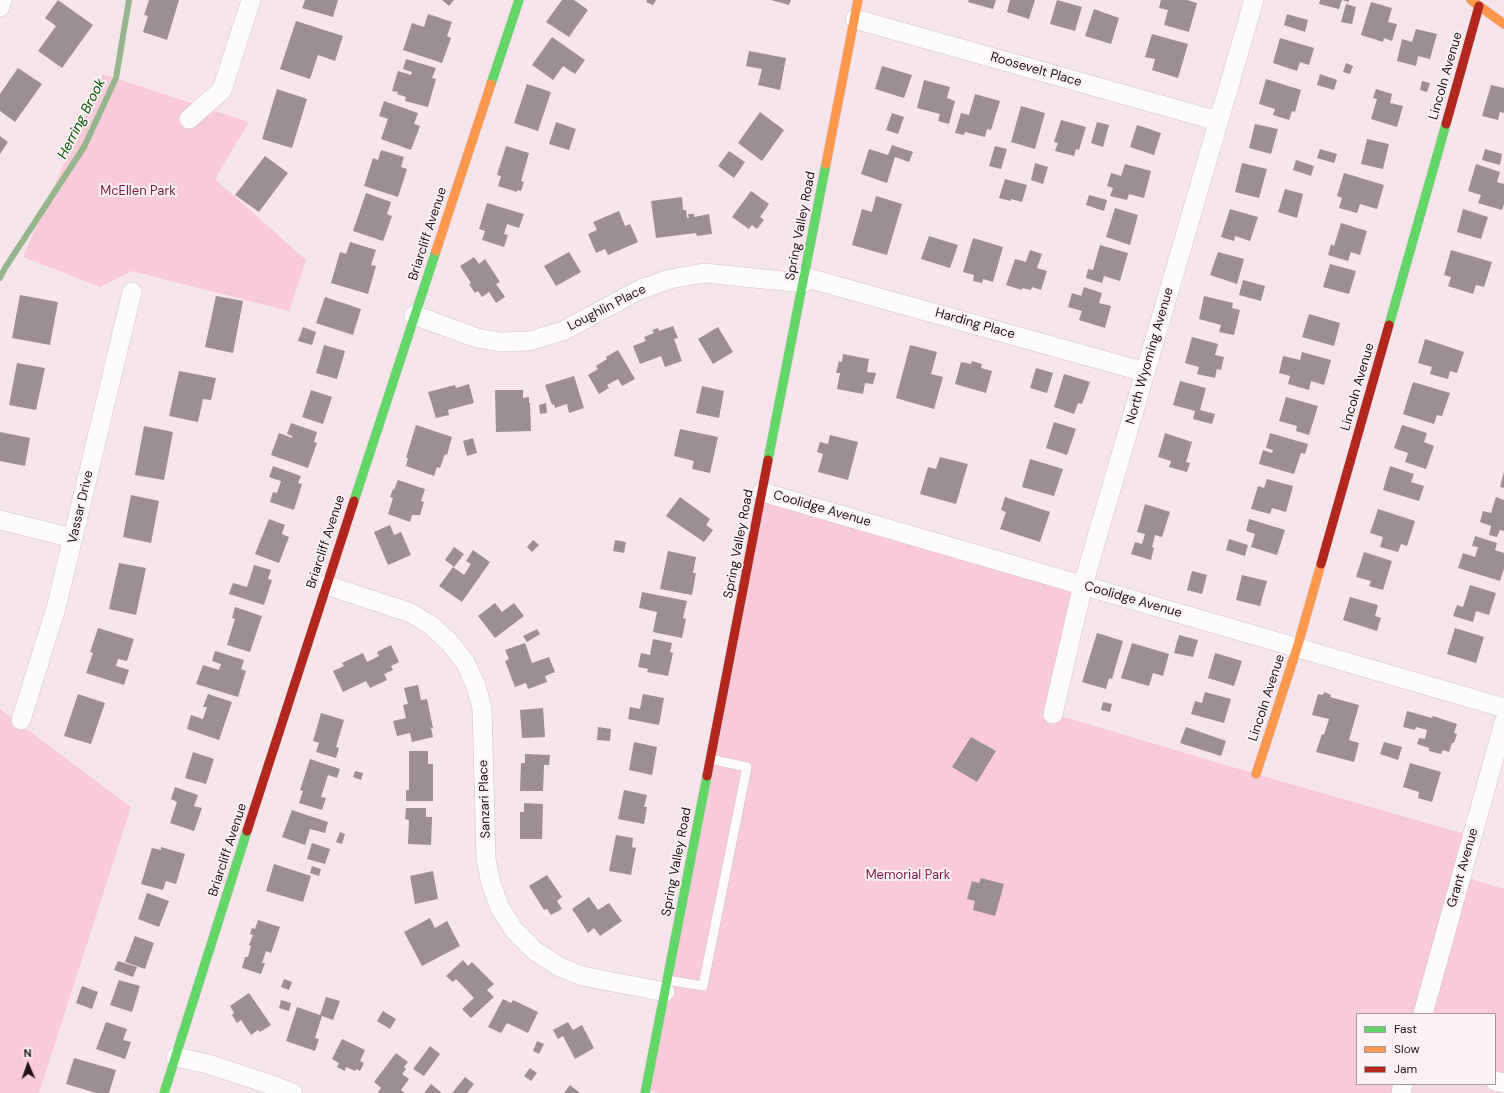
<!DOCTYPE html>
<html>
<head>
<meta charset="utf-8">
<style>
	body { margin:0 }
	#map { position:relative; width:1504px; height:1093px; overflow:hidden; background:#f6e5ea; font-family:"DM Sans",sans-serif }
	canvas { display:block }
	.legend { position:absolute; left:1356px; top:1013px; width:140px; height:72px; box-sizing:border-box; background:#faf2f4; border:1px solid #a3999c; margin:0; padding:5px 7px; list-style:none; font-size:12px; color:#201317 }
	.legend li { display:flex; align-items:center; gap:8px; height:20px }
	.legend b { width:20px; border:1px solid #a3999c }
	.north { position:absolute; left:8px; top:1045px; width:40px; height:40px; -webkit-text-stroke:3px #faf2f4; paint-order:stroke; rotate:358deg; font-size:11px; font-weight:700; line-height:16px; text-align:center; color:#201317 }
	.north::after { content:''; display:block; margin:auto; width:14px; height:18px; background:#201317; clip-path:polygon(50% 0,100% 100%,50% 72%,0 100%) }
</style>
</head>
<body>
<div id="map">
<canvas width="1504" height="1093"></canvas>
<ul class="legend">
<li><b style="height:5px;background:#63d668"></b>Fast</li>
<li><b style="height:5px;background:#ff974d"></b>Slow</li>
<li><b style="height:5px;background:#b3261e"></b>Jam</li>
</ul>
<div class="north">N</div>
</div>
<script>
const g = document.querySelector('canvas').getContext('2d');
g.lineJoin = 'round';
function fillPath(path, color) { g.fillStyle = color; g.fill(path, 'evenodd'); }
const poly = rows => new Path2D(rows.map(r => 'M' + r).join(''));
function strokePath(path, color, width, dash) { g.strokeStyle = color; g.lineWidth = width; g.lineCap = dash ? 'butt' : 'round'; g.setLineDash(dash || []); g.stroke(path); }
function drawText(font, color, halo, rows, align = 'center') {
  g.font = font + ' "DM Sans",sans-serif'; g.lineWidth = 4; g.setLineDash([]); g.textBaseline = 'middle'; g.strokeStyle = halo; g.fillStyle = color; for (const [text, x, y, turn = 0] of rows) {
    g.save(); g.translate(x, y); g.rotate((+turn || 0) * Math.PI / 180); g.textAlign = isNaN(turn) ? turn : align; if (halo) g.strokeText(text, 0, 0); g.fillText(text, 0, 0); g.restore();
  }
}
const built = poly([
	[1504,1083,1504,1093,1401,1093,1403,1084]
]);
const green = poly([
	[103,74,249,122,215,179,306,260,289,311,132,271,100,287,23,257],
	[762,492,1083,585,1054,714,1256,774,1472,836,1461,876,1504,889,1504,1083,1495,1081,1495,1014,1357,1014,1357,1084,1403,1084,1401,1093,660,1093,646,1089],
	[0,709,131,807,39,1093,0,1093]
]);
const stream = poly([
	[0,278,5,268,84,147,116,78,129,0]
]);
const building = poly([
	[58,0,93,25,62,68,38,51,56,26,45,18],
	[149,0,179,0,167,40,143,32,148,16,144,15],
	[305,0,338,0,333,17,302,8],
	[442,0,454,0,449,6],
	[562,0,574,0,588,10,569,37,546,22],
	[647,0,656,0,653,5,646,2],
	[771,0,791,0,789,5],
	[969,0,996,0,993,9,968,2],
	[1010,0,1035,0,1029,19,1007,12],
	[1057,0,1082,7,1075,31,1050,24],
	[1161,0,1187,0,1197,3,1189,32,1164,25,1168,10,1159,8],
	[1320,0,1349,0,1349,2,1342,0,1339,9,1319,4],
	[1371,2,1392,8,1388,22,1397,24,1392,41,1384,38,1383,42,1361,35],
	[1346,4,1356,7,1352,24,1341,22],
	[1094,9,1119,18,1111,44,1085,36],
	[428,14,452,22,447,36,451,38,442,63,403,50,412,23,424,27],
	[1287,14,1308,20,1305,32,1284,25],
	[296,21,343,36,335,61,318,55,310,79,280,69],
	[1416,29,1437,34,1430,59,1418,56,1416,66,1397,61,1402,39,1412,42],
	[1152,34,1188,44,1178,78,1152,70,1155,59,1145,57],
	[552,37,585,60,575,74,563,66,553,80,532,65],
	[1280,38,1314,48,1309,65,1300,62,1297,71,1273,63],
	[749,51,786,58,780,90,758,85,762,69,746,66],
	[406,59,436,68,432,78,436,79,428,107,405,101,406,97,397,94,398,92,392,91,398,71,411,75,412,72,403,69],
	[1346,63,1353,66,1350,74,1343,72],
	[882,66,912,75,904,98,875,89],
	[18,68,42,84,15,122,0,111,0,94],
	[1320,74,1337,80,1334,90,1317,85],
	[1266,79,1301,90,1295,112,1292,111,1289,120,1273,115,1275,109,1259,104],
	[924,80,950,87,947,98,955,101,949,124,938,121,940,114,917,108],
	[1422,81,1430,83,1427,92,1420,90],
	[527,84,551,92,538,131,514,123],
	[1491,85,1504,88,1504,113,1500,112,1498,120,1482,116],
	[277,89,307,99,292,148,262,139],
	[1376,89,1392,94,1390,103,1403,106,1397,127,1371,119,1377,99,1373,98],
	[975,94,1000,101,991,130,987,129,985,137,965,132,964,135,955,133,961,113,969,115],
	[384,101,418,113,414,124,420,126,411,150,381,139,388,119,379,116],
	[1021,106,1045,113,1035,149,1011,142],
	[760,112,784,130,762,161,738,143],
	[892,113,904,117,898,134,886,130],
	[1061,120,1086,127,1079,150,1076,149,1074,156,1055,151,1058,143,1054,142],
	[556,122,576,129,569,150,549,144],
	[1097,122,1109,125,1103,147,1091,143],
	[1255,124,1278,129,1271,154,1249,148],
	[1137,125,1161,133,1154,155,1130,147],
	[0,136,8,142,0,154],
	[1367,139,1389,144,1383,169,1361,164],
	[892,145,913,152,909,162,895,157,887,183,861,174,869,149,888,155],
	[506,146,529,153,521,181,524,182,521,191,517,190,517,192,498,186,501,176,497,175],
	[995,146,1007,149,1001,169,989,166],
	[1320,149,1337,154,1334,163,1317,158],
	[1485,149,1502,154,1500,165,1482,160],
	[381,150,404,157,401,167,407,169,398,197,364,186,373,158,378,160],
	[729,151,745,162,734,178,718,166],
	[265,156,288,173,259,212,235,195],
	[1296,160,1314,166,1311,176,1293,170],
	[1035,163,1048,167,1043,184,1031,180],
	[1242,163,1267,169,1259,198,1235,192],
	[1125,164,1151,171,1144,198,1129,194,1127,200,1110,196,1113,188,1107,186,1111,173,1121,176],
	[1476,164,1500,172,1497,182,1504,184,1504,204,1502,210,1478,203,1481,195,1468,191],
	[1344,173,1384,185,1377,209,1360,204,1357,213,1339,208,1342,198,1337,196],
	[1005,179,1027,185,1022,202,1011,199,1011,201,999,198],
	[1285,189,1303,194,1297,218,1278,212],
	[751,191,769,204,760,217,764,220,757,229,752,225,749,229,732,217],
	[366,193,391,202,387,214,392,216,383,241,353,231],
	[1089,195,1107,200,1104,211,1086,205],
	[876,196,902,204,887,255,852,245,862,209,872,212],
	[682,197,683,210,686,210,687,218,689,218,688,214,694,214,694,217,709,214,712,234,697,236,696,233,656,238,651,201],
	[487,203,524,214,519,228,507,224,504,234,508,235,504,247,482,240,485,231,479,229],
	[1115,208,1138,215,1130,245,1106,237],
	[1230,209,1258,217,1250,241,1235,236,1234,241,1221,237],
	[1463,209,1488,217,1481,239,1457,232],
	[619,211,625,226,630,224,638,242,608,255,605,249,596,253,588,234,597,230,593,222],
	[1341,223,1367,231,1360,255,1351,252,1348,261,1328,255,1331,244,1334,246],
	[929,236,958,245,950,268,921,259],
	[973,238,1003,247,993,282,983,279,982,283,973,281,974,275,963,272],
	[350,242,376,250,371,265,376,266,368,294,331,283,340,252,346,254],
	[1100,245,1128,253,1120,281,1104,276,1102,283,1086,278,1088,269,1093,270],
	[1030,250,1042,254,1037,268,1047,271,1041,290,1032,287,1031,290,1022,288,1022,290,1006,285,1015,259,1026,262],
	[1451,250,1492,262,1484,287,1476,285,1473,294,1448,286,1451,277,1444,275],
	[569,252,581,272,556,286,544,266],
	[1218,252,1244,259,1237,284,1210,275],
	[474,257,479,264,485,259,500,282,496,284,505,297,496,303,489,292,482,297,478,291,475,293,469,284,471,283,460,266],
	[1330,264,1356,271,1349,294,1323,287],
	[1243,280,1265,286,1261,301,1239,295],
	[1084,287,1102,293,1099,303,1111,306,1105,328,1079,320,1082,311,1068,307,1072,293,1081,296],
	[20,295,58,302,50,345,12,338],
	[216,296,243,301,233,353,205,347],
	[1204,296,1233,303,1232,308,1240,310,1234,335,1219,332,1221,325,1199,319],
	[325,297,361,309,353,335,316,323],
	[1309,314,1340,323,1334,346,1302,337],
	[673,326,678,338,674,339,682,361,665,367,661,356,640,364,633,346,646,341,644,337,654,333,652,330,658,328,659,331],
	[303,327,316,332,312,345,298,341],
	[718,327,733,352,713,364,698,339],
	[1192,337,1218,344,1215,355,1224,357,1221,370,1217,369,1215,378,1197,374,1199,367,1185,363],
	[1425,339,1464,352,1457,373,1450,371,1448,379,1430,374,1432,367,1418,363],
	[324,345,345,351,337,379,316,373],
	[910,345,937,352,931,374,943,377,934,409,896,398],
	[618,350,635,379,622,386,618,379,607,385,609,388,599,394,588,375,598,369,596,366,607,359,606,357],
	[1302,352,1331,360,1324,385,1311,381,1309,390,1288,384,1290,376,1279,373,1283,356,1300,360],
	[843,354,869,359,867,372,876,373,873,384,865,383,863,394,837,389,840,373,836,373,839,361,842,362],
	[972,361,982,364,981,368,992,371,986,393,955,384,961,362,971,364],
	[17,363,45,368,36,410,9,405],
	[1036,368,1053,373,1047,393,1030,388],
	[179,371,216,378,211,400,203,399,198,422,169,416],
	[1064,374,1090,382,1082,404,1078,403,1074,414,1054,407],
	[574,376,584,408,569,413,567,404,555,408,554,404,552,405,545,385],
	[1180,381,1206,388,1200,410,1215,414,1212,424,1193,419,1195,411,1173,405],
	[1413,382,1450,393,1442,416,1437,415,1434,424,1403,414],
	[469,384,474,403,448,410,449,415,436,418,428,392,455,385,456,388],
	[702,386,724,391,719,418,696,413],
	[311,390,332,397,323,424,302,417],
	[495,390,523,390,523,398,529,397,529,403,530,403,531,431,496,432],
	[1286,397,1318,406,1309,435,1296,431,1297,426,1279,421],
	[546,403,547,413,540,414,539,405],
	[1054,422,1076,429,1067,455,1046,448],
	[291,423,317,432,314,442,317,443,308,468,271,455,279,433,292,438,292,436,287,434],
	[416,425,452,437,447,455,445,454,440,468,437,467,434,476,406,466,408,458,406,458],
	[1402,425,1427,433,1424,442,1434,446,1426,469,1405,462,1408,453,1394,448],
	[144,426,173,432,164,480,135,475],
	[680,429,718,437,710,473,692,469,694,461,674,456],
	[0,432,30,438,25,466,0,461],
	[1165,433,1192,442,1186,462,1190,463,1187,472,1169,467,1171,461,1158,457],
	[1270,433,1308,444,1305,454,1301,453,1294,474,1259,464,1263,450,1272,453,1273,450,1266,448],
	[830,435,858,442,848,480,818,472,823,454,817,452,820,442,828,444],
	[473,438,477,453,467,456,463,441],
	[940,457,968,464,956,504,920,494,928,467,936,469],
	[1030,459,1063,469,1054,496,1022,487],
	[273,466,301,476,298,483,302,484,294,510,270,502,273,492,277,493,281,481,269,477],
	[1390,466,1414,474,1411,482,1424,486,1419,501,1383,490],
	[1504,472,1504,488,1500,487],
	[1267,479,1293,486,1286,512,1272,508,1270,514,1251,509,1258,486,1264,488],
	[398,480,425,489,421,501,424,502,420,515,412,515,410,522,388,514,393,498,390,497,393,489,394,490],
	[131,495,159,501,151,543,123,537],
	[680,497,710,519,706,525,713,530,704,542,666,516],
	[1005,497,1050,512,1040,542,1000,529,1006,512,1001,510],
	[1496,497,1504,500,1504,531,1500,530,1497,537,1489,535,1491,526,1480,522,1483,511,1491,513],
	[1145,504,1170,512,1162,537,1155,535,1152,547,1154,548,1151,560,1131,554,1135,542,1142,544,1145,534,1137,532],
	[1378,509,1415,521,1407,546,1401,544,1398,552,1380,547,1383,537,1370,533],
	[269,519,285,525,282,534,289,537,279,563,255,554],
	[1249,519,1285,530,1277,555,1251,547,1255,534,1246,531],
	[390,525,394,535,401,532,411,555,388,565,374,532],
	[1475,536,1497,543,1495,550,1504,553,1504,569,1500,581,1458,568,1463,553,1475,557,1478,547,1472,546],
	[1229,539,1248,545,1245,556,1226,550],
	[533,540,539,545,532,552,527,547],
	[615,540,626,542,624,553,613,551],
	[454,547,464,554,454,567,445,560],
	[473,550,490,562,462,602,439,586,453,567,464,575,471,564,466,561],
	[668,551,696,557,693,573,696,573,692,595,660,589],
	[1364,552,1392,561,1383,590,1369,586,1371,581,1356,577],
	[119,563,146,568,136,615,109,609],
	[254,565,271,570,268,579,272,580,264,605,229,594,233,583,247,587],
	[1192,571,1207,575,1202,594,1187,590],
	[1242,575,1267,581,1260,606,1236,600],
	[1470,585,1496,593,1489,615,1476,611,1473,622,1453,616,1457,605,1463,607],
	[642,592,687,601,683,618,686,619,682,638,653,632,657,612,639,608],
	[1350,597,1378,605,1375,616,1381,618,1377,631,1343,620],
	[495,603,502,612,514,603,524,616,495,638,478,616],
	[235,607,262,616,250,652,227,645,235,619,232,618],
	[98,628,134,639,127,661,118,659,116,666,129,670,124,685,86,673,93,653,90,652],
	[1455,628,1484,637,1476,663,1447,654],
	[537,629,540,634,527,642,523,636],
	[1097,633,1123,641,1112,679,1109,678,1106,689,1082,682],
	[1179,635,1198,640,1193,657,1174,653],
	[653,639,672,643,670,652,673,653,668,676,647,672,648,669,638,667,641,653,650,655],
	[525,643,532,663,549,657,555,672,545,676,547,682,528,689,526,683,515,687,505,661,509,659,505,650],
	[1132,643,1169,654,1163,676,1153,673,1149,686,1121,678],
	[391,645,399,662,391,666,393,670,384,674,387,680,370,688,366,681,343,692,333,671,344,666,342,663,363,653,367,662,379,656,377,652],
	[215,651,244,660,241,669,246,671,238,697,196,684,203,665,219,670,221,664,212,661],
	[1215,653,1242,661,1234,686,1208,678],
	[418,685,421,700,427,699,433,728,431,728,433,737,412,742,410,733,397,736,393,721,406,718,403,705,408,704,404,688],
	[1205,692,1231,699,1224,723,1191,714,1195,701,1202,703],
	[1324,692,1331,695,1330,697,1359,705,1349,740,1359,743,1354,762,1316,752,1322,734,1324,735,1329,719,1312,715,1318,694,1323,695],
	[78,694,105,703,91,744,64,736],
	[208,694,232,702,219,740,187,729,191,715,203,719,207,707,203,707],
	[643,694,664,698,659,725,628,719,630,707,640,709],
	[1103,702,1112,704,1110,712,1101,710],
	[543,708,545,737,522,738,520,710],
	[1407,711,1432,718,1433,716,1457,724,1454,733,1457,734,1454,743,1452,743,1449,752,1443,750,1441,754,1429,751,1429,748,1417,744,1419,738,1425,739,1427,730,1416,727,1415,730,1403,727],
	[321,713,344,720,336,747,339,748,336,758,316,752,319,743,313,741],
	[598,727,611,729,610,741,597,740],
	[1186,727,1226,741,1221,756,1180,743],
	[971,737,996,751,977,782,952,767],
	[634,742,657,747,652,775,629,770],
	[1384,742,1402,747,1398,760,1380,754],
	[409,751,428,751,428,764,433,764,433,801,406,801,406,790,409,790],
	[193,752,214,759,206,784,185,778],
	[525,754,550,755,549,765,544,765,543,791,520,791,521,763,525,763],
	[310,759,340,769,337,778,328,775,321,797,326,798,322,810,299,803,303,791,300,790],
	[1410,763,1441,772,1432,802,1418,798,1419,792,1403,787],
	[355,771,363,773,361,780,353,777],
	[175,787,198,795,194,806,202,808,194,831,170,823,177,802,171,799],
	[624,790,647,795,644,807,647,807,644,824,618,819],
	[524,803,543,804,542,839,520,839,520,812,524,812],
	[406,808,426,808,426,817,432,817,431,845,408,844,409,820,405,819],
	[292,810,328,822,325,833,310,829,305,845,282,837],
	[340,832,345,834,342,844,336,842],
	[616,835,633,838,632,847,636,848,631,875,609,871],
	[312,843,330,849,325,864,307,859],
	[161,847,185,854,176,884,166,881,163,890,141,884,152,848,161,850],
	[274,864,311,876,303,902,266,891],
	[312,866,321,869,319,876,310,873],
	[433,871,438,899,415,904,410,876],
	[547,875,562,897,557,901,562,909,551,915,547,909,544,910,529,886],
	[981,878,1004,884,995,916,973,910,975,901,967,899,972,881,979,883],
	[147,893,169,901,159,927,138,919],
	[589,897,598,910,609,903,622,921,600,936,594,928,588,933,572,909],
	[430,918,435,928,447,921,460,946,422,966,404,932],
	[258,920,280,927,271,953,266,951,262,963,265,963,261,974,242,968,245,957,248,957,251,946,249,945,253,935,250,934,252,928,255,929],
	[135,936,154,943,145,969,125,962],
	[463,960,468,966,472,962,494,984,487,990,494,997,471,1018,462,1009,474,998,456,979,453,982,446,976],
	[118,961,137,967,133,977,114,970],
	[284,979,292,982,289,990,281,987],
	[119,980,140,986,132,1012,110,1005],
	[82,986,98,992,92,1009,76,1003],
	[249,993,271,1025,260,1032,258,1030,251,1035,241,1020,237,1023,232,1015,234,1013,230,1006],
	[326,997,340,1001,333,1020,322,1016,315,1038,319,1039,315,1051,286,1041,297,1007,320,1015],
	[503,999,511,1003,513,1000,538,1012,528,1033,507,1023,501,1033,488,1027],
	[281,1000,291,1003,289,1011,279,1008],
	[383,1011,396,1019,390,1029,377,1021],
	[106,1022,127,1029,123,1040,131,1042,125,1059,96,1049],
	[568,1022,573,1030,582,1025,594,1048,575,1059,563,1036,558,1039,553,1030],
	[342,1039,365,1050,360,1061,364,1063,360,1071,356,1069,355,1071,346,1067,345,1071,337,1067,339,1063,332,1059],
	[537,1041,544,1044,539,1054,533,1051],
	[430,1046,440,1054,424,1076,413,1069],
	[396,1053,408,1062,404,1067,406,1069,402,1074,409,1079,401,1090,405,1093,379,1093,378,1092,381,1088,374,1082],
	[74,1058,116,1070,109,1093,96,1093,66,1084],
	[530,1068,537,1073,531,1081,524,1076],
	[465,1077,474,1084,467,1093,452,1093],
	[431,1084,442,1093,424,1093],
	[570,1085,580,1093,564,1093]
]);
const lane = poly([
	[667,980,703,986,747,767,710,759]
]);
const street = poly([
	[0,7,2,0],
	[855,19,1218,121],
	[189,119,222,90,251,0],
	[804,277,1145,372],
	[414,315,477,338,501,342,529,341,563,331,639,290,670,279,704,273,803,283],
	[762,492,1504,708],
	[0,520,73,538],
	[326,585,411,613,432,626,450,643,465,662,476,686,482,708,486,859,491,884,500,908,514,930,535,951,558,966,582,976,665,992],
	[1053,714,1083,585,1254,0],
	[21,720,56,608,132,292],
	[1423,1014,1504,722],
	[176,1057,208,1064,275,1086,293,1093],
	[1495,1081,1504,1083],
	[1401,1093,1403,1084]
]);
const fast = poly([
	[491,84,519,0],
	[1389,325,1446,124],
	[768,460,826,164],
	[354,501,436,251],
	[164,1093,247,831],
	[645,1093,707,776]
]);
const slow = poly([
	[1471,0,1504,24],
	[826,164,858,0],
	[436,251,491,84],
	[1256,774,1297,648,1321,564]
]);
const jam = poly([
	[1446,124,1479,6],
	[1321,564,1389,325],
	[707,776,768,460],
	[247,831,354,501]
]);
const streetNames = [
	["Roosevelt Place",1036,70,16],
	["Lincoln Avenue",1446,76,-74],
	["Spring Valley Road",801,226,-79],
	["Briarcliff Avenue",428,234,-72],
	["Loughlin Place",607,308,-27],
	["Harding Place",975,324,16],
	["North Wyoming Avenue",1150,356,-74],
	["Lincoln Avenue",1358,387,-74],
	["Vassar Drive",81,507,-77],
	["Coolidge Avenue",822,509,16],
	["Briarcliff Avenue",326,542,-72],
	["Spring Valley Road",739,544,-79],
	["Coolidge Avenue",1133,600,16],
	["Lincoln Avenue",1267,698,-72],
	["Sanzari Place",485,799,-92],
	["Briarcliff Avenue",228,850,-72],
	["Spring Valley Road",677,862,-79],
	["Grant Avenue",1463,868,-74]
];
const parkNames = [
	["McEllen Park",138,192],
	["Memorial Park",908,876]
];
const waterNames = [
	["Herring Brook",82,119,-63]
];
fillPath(built, '#f4d8e0');
fillPath(green, '#f9cad9');
strokePath(stream, '#95b68d', 6);
fillPath(building, '#9c8f93');
strokePath(lane, '#d2c4c8', 10);
strokePath(street, '#d2c4c8', 20);
strokePath(fast, '#d2c4c8', 10);
strokePath(slow, '#d2c4c8', 10);
strokePath(jam, '#d2c4c8', 10);
strokePath(lane, '#fefbfc', 9);
strokePath(street, '#fefbfc', 19);
strokePath(fast, '#63d668', 9);
strokePath(slow, '#ff974d', 9);
strokePath(jam, '#b3261e', 9);
drawText('13px', '#201317', '#faf2f4', streetNames);
drawText('13px', '#7b1b46', '#faf2f4', parkNames);
drawText('italic 14px', '#025700', '#faf2f4', waterNames);
</script>
</body>
</html>
